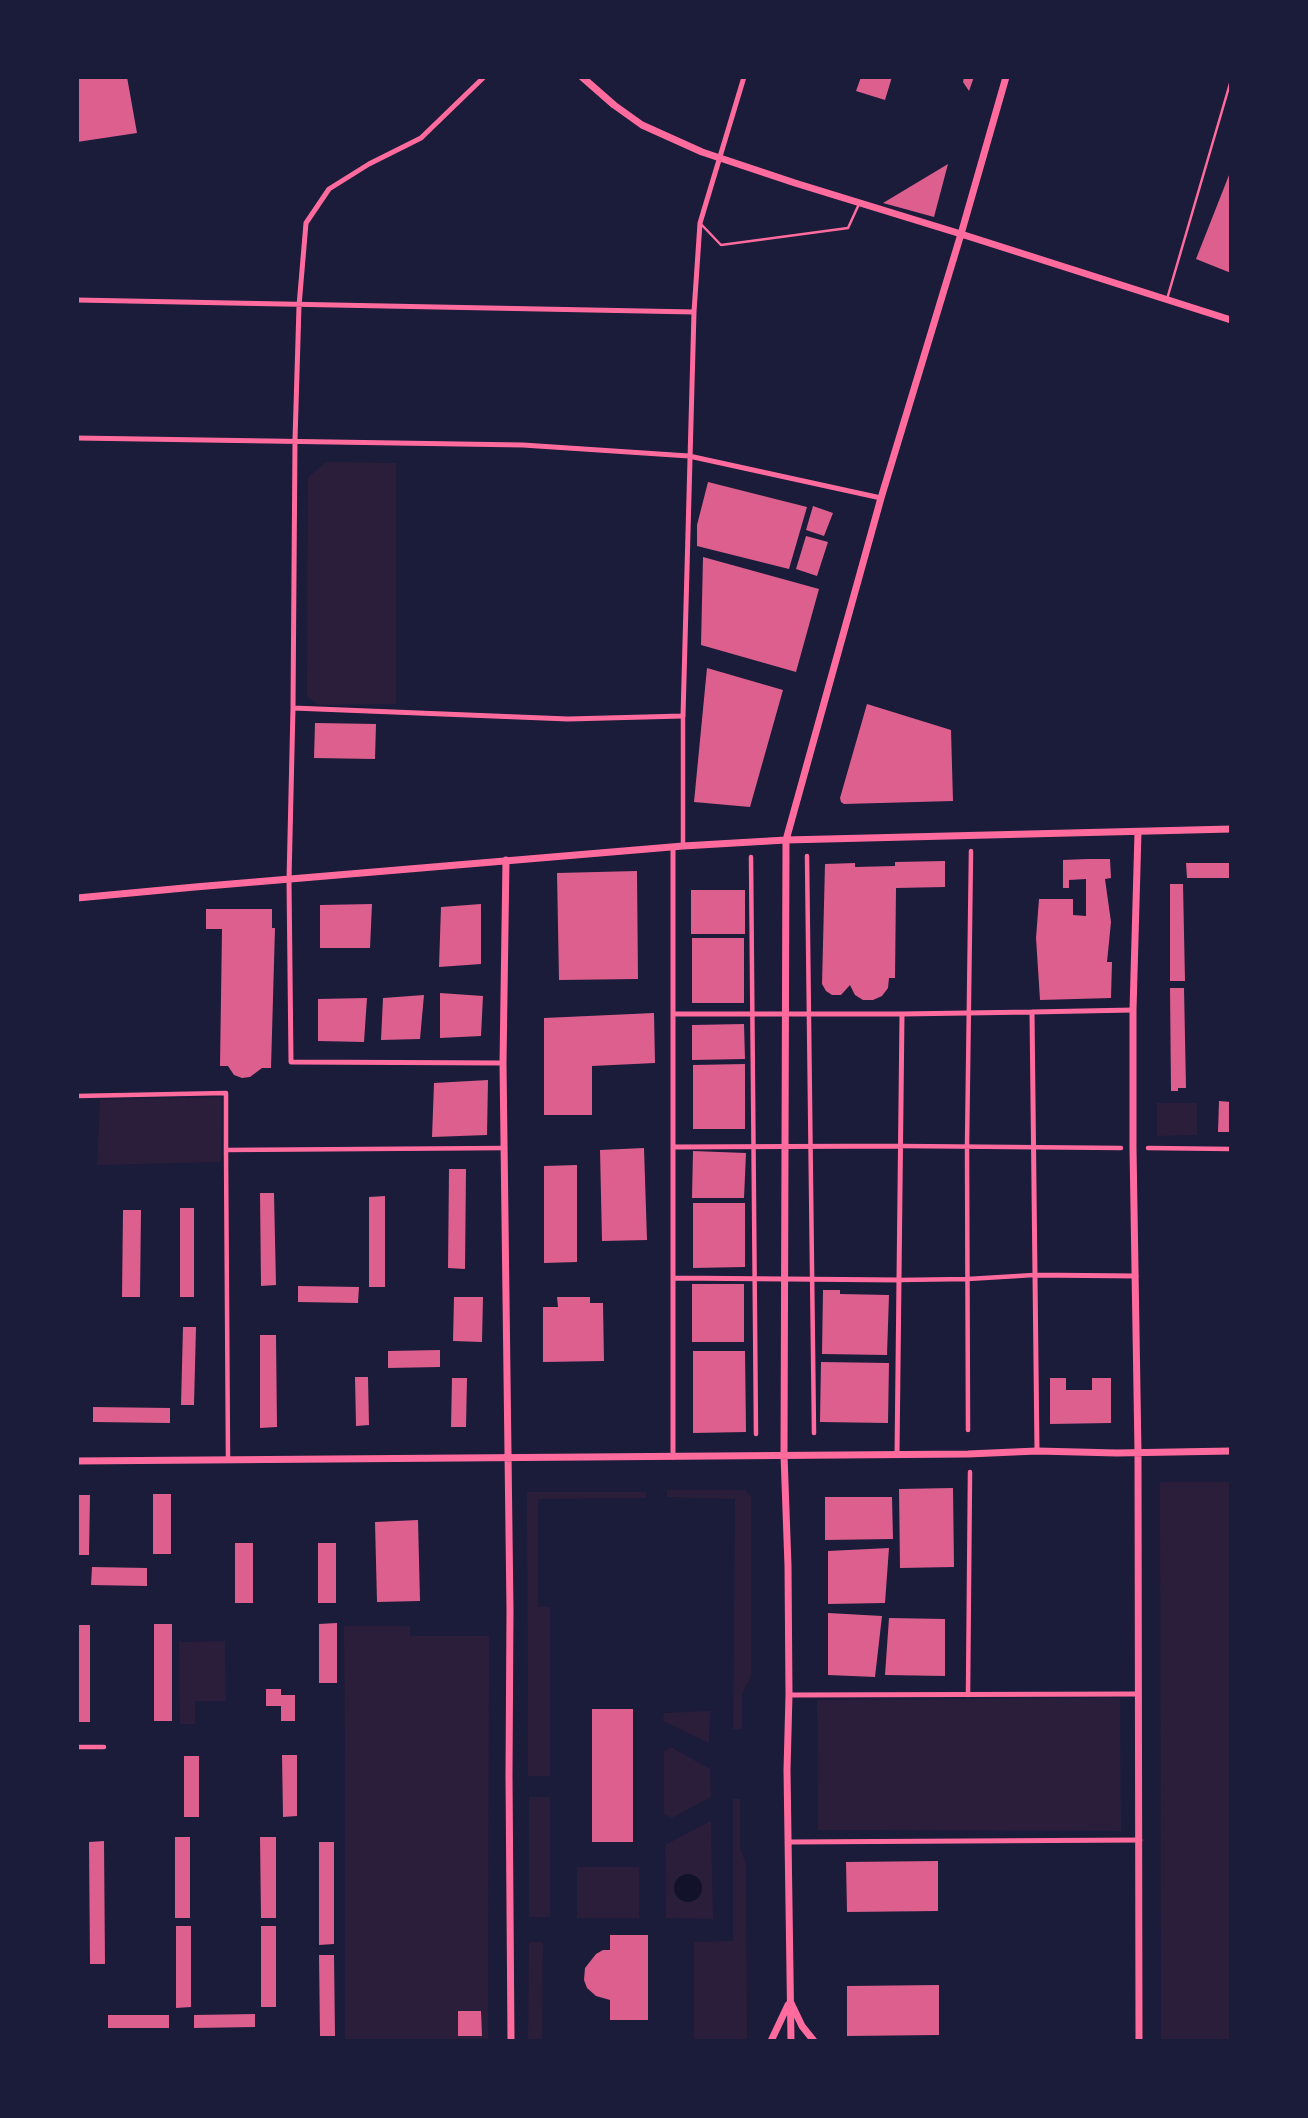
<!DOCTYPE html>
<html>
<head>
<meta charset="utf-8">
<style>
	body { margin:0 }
	#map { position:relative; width:1308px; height:2118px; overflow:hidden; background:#1b1b3a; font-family:Signika,sans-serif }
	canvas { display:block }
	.frame { position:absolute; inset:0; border:79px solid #1b1b3a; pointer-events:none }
</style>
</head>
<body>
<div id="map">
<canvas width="1308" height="2118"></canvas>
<div class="frame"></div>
</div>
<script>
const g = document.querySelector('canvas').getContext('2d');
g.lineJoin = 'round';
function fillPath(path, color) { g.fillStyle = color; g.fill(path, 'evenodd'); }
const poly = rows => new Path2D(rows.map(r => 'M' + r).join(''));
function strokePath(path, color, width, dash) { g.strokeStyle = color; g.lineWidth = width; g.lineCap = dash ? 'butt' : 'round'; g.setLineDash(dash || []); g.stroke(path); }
const green = poly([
	[326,462,396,463,396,704,318,705,307,696,308,477],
	[222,1097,221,1162,97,1165,100,1100],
	[1157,1103,1197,1103,1197,1135,1157,1136],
	[1160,1482,1231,1482,1231,2041,1161,2041],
	[667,1490,745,1490,751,1497,751,1676,742,1694,742,1729,733,1729,735,1499,667,1497],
	[527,1492,646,1492,646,1498,538,1499,538,1607,550,1607,550,1776,528,1776],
	[344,1626,410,1626,410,1636,489,1636,488,2041,345,2041,345,1747],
	[225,1641,226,1701,195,1701,195,1724,180,1724,179,1642],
	[1120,1698,1121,1831,818,1830,817,1700],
	[710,1711,709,1743,663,1721,664,1713],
	[671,1747,710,1769,711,1797,672,1818,664,1814,664,1751],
	[529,1797,550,1797,550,1917,529,1917],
	[733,1799,740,1799,740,1848,746,1864,747,2039,745,2041,528,2041,529,1942,543,1942,542,2041,694,2039,694,1942,733,1941],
	[711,1821,713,1919,666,1918,665,1845],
	[577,1867,639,1867,639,1918,577,1918]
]);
const water = poly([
	'674 1888a14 14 0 1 1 28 0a14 14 0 1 1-28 0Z'
]);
const building = poly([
	[77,77,127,77,137,133,77,142],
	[861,77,892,77,885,100,856,91],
	[964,77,974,77,969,91,963,82],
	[948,164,934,217,883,203],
	[1231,170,1231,273,1196,259],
	[708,482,807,507,789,569,697,546,697,525],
	[813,506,833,513,824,536,806,530],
	[806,536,828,542,817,576,796,569],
	[703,557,819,589,796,672,701,645],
	[707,668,783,690,750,807,694,802],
	[867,704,951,730,953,801,844,804,841,802,840,798],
	[315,723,376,724,375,759,314,758],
	[1087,859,1110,859,1111,878,1105,879,1111,922,1107,962,1112,962,1111,998,1040,1000,1036,938,1039,899,1073,899,1073,915,1086,916,1086,879,1069,880,1069,888,1063,888,1063,860],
	[945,861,945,887,896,888,895,978,889,978,888,988,882,996,873,1000,863,1000,855,995,850,985,841,995,832,995,826,991,822,984,825,864,855,863,855,867,895,866,895,862],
	[1186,863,1231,863,1231,878,1187,878],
	[637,871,638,979,559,980,557,873],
	[1170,884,1183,884,1185,981,1170,981],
	[691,890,745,890,745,934,691,934],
	[372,904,370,948,320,948,320,905],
	[481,904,481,964,439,967,441,907],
	[206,909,272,909,272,928,275,928,271,1068,262,1068,250,1077,242,1078,234,1075,228,1066,220,1066,222,929,206,929],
	[692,938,744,938,744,1003,692,1003],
	[1170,988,1184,988,1186,1088,1178,1088,1178,1091,1171,1091],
	[440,993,483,996,481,1036,440,1038],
	[424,995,420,1039,381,1040,383,998],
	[367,998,364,1042,318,1041,318,999],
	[654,1013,655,1063,592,1066,592,1115,544,1115,544,1018],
	[744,1024,745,1059,692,1060,692,1025],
	[745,1064,745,1129,693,1129,693,1065],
	[488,1080,487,1135,432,1137,434,1083],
	[1219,1101,1231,1102,1231,1132,1218,1132],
	[644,1148,647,1240,602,1241,600,1150],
	[693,1151,746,1153,744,1198,692,1198],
	[577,1165,577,1262,544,1263,544,1166],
	[449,1169,466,1169,465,1269,448,1268],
	[260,1193,274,1193,276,1285,261,1286],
	[385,1196,385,1287,369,1287,369,1197],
	[693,1203,745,1203,745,1267,693,1268],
	[180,1208,194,1208,194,1297,180,1297],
	[123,1210,141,1210,140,1297,122,1297],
	[692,1284,744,1284,744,1342,692,1342],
	[298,1286,359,1287,358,1303,298,1302],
	[823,1290,840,1290,840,1294,889,1295,887,1355,822,1354],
	[454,1297,483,1297,482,1342,453,1341],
	[557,1297,590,1297,590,1303,603,1303,604,1361,543,1362,543,1307,558,1307],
	[183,1327,196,1327,194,1405,181,1405],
	[260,1335,276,1335,277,1427,260,1428],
	[440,1350,440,1367,388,1368,388,1351],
	[693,1351,745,1351,746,1432,693,1433],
	[821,1362,889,1363,888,1423,820,1422],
	[355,1377,368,1377,369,1425,356,1426],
	[452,1378,467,1378,466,1427,451,1427],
	[1050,1378,1066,1378,1066,1390,1092,1390,1092,1378,1111,1378,1111,1423,1050,1424],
	[93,1407,170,1408,170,1423,93,1422],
	[953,1488,954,1567,900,1568,899,1489],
	[153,1494,171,1494,171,1554,153,1554],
	[77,1495,90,1495,89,1555,77,1555],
	[825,1497,892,1497,893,1539,825,1540],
	[418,1520,420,1601,377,1602,375,1522],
	[235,1543,253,1543,253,1603,235,1603],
	[318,1543,336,1543,336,1603,318,1603],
	[889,1548,885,1603,828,1604,828,1551],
	[92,1567,147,1568,147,1586,91,1585],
	[828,1613,882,1616,875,1677,828,1675],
	[889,1618,945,1619,945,1676,885,1675],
	[337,1623,337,1683,319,1683,319,1624],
	[154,1624,172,1624,172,1721,154,1721],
	[77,1625,90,1625,90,1722,77,1722],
	[266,1689,281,1689,281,1695,295,1695,295,1721,281,1721,281,1706,266,1706],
	[592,1709,633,1709,633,1842,592,1842],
	[282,1755,297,1755,297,1816,283,1817],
	[184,1756,199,1756,199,1817,184,1817],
	[175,1837,190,1837,190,1918,175,1918],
	[260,1837,276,1837,276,1918,261,1918],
	[104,1841,105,1964,90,1964,89,1842],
	[319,1842,334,1842,334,1944,319,1945],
	[938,1861,938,1911,847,1912,846,1862],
	[176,1926,191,1926,191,2007,176,2008],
	[261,1926,276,1926,276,2007,261,2007],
	[610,1935,648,1935,648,2020,610,2020,610,2000,596,1996,587,1988,584,1980,585,1968,596,1954,603,1950,610,1950],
	[319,1955,334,1955,335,2036,320,2036],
	[939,1985,939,2035,847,2036,847,1986],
	[458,2011,481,2011,482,2036,458,2036],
	[255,2014,255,2027,194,2028,194,2015],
	[108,2015,169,2015,169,2028,108,2028]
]);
const service = poly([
	[700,223,721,245,848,228,859,204],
	[1167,299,1231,80]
]);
const pedestrian = poly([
	[683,845,683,716],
	[807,856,814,1433],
	[751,857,756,1434],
	[77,1096,226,1093,226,1150],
	[901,1146,1121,1148],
	[1148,1148,1231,1149],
	[899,1280,968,1279,1034,1275],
	[968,1430,967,1146,971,851],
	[228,1459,226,1150,505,1148],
	[968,1695,970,1472],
	[77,1747,104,1747]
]);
const minor = poly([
	[484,77,421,138,369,164,329,189,306,223,299,306,295,440,293,708,289,880,291,1062,503,1063],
	[77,300,694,312],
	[77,438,523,445,689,456,881,498],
	[293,708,568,719,683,716,694,312,700,223,744,77],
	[673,847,673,1457],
	[673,1014,902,1014,897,1455],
	[902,1014,1032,1012],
	[673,1147,901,1146],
	[1034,1275,1136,1276],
	[673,1278,899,1280],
	[1037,1451,1032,1012,1133,1010],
	[789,1695,1138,1694],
	[788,1842,1140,1840]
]);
const tertiary = poly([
	[582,77,614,105,642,125,702,152,795,183,961,234,1231,320],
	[1138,832,1133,1010,1133,1148,1138,1452,1139,2041],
	[506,860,503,1063,510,1610,509,1775,511,2041],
	[77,898,195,887,683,846,786,840,1231,829],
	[77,1461,968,1454,1037,1451,1117,1453,1231,1451],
	[791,2003,802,2026,814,2041],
	[771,2041,788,2005],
	[791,2041,787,1770,789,1695,788,1566,784,1455,786,840,881,498,961,234,1006,77]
]);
fillPath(green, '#2a1e3b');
fillPath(water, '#12122b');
fillPath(building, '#dd5f8e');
strokePath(service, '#ff6b9d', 2.5);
strokePath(pedestrian, '#ff6b9d', 4.5);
strokePath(minor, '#ff6b9d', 5);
strokePath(tertiary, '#ff6b9d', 7);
</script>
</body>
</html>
